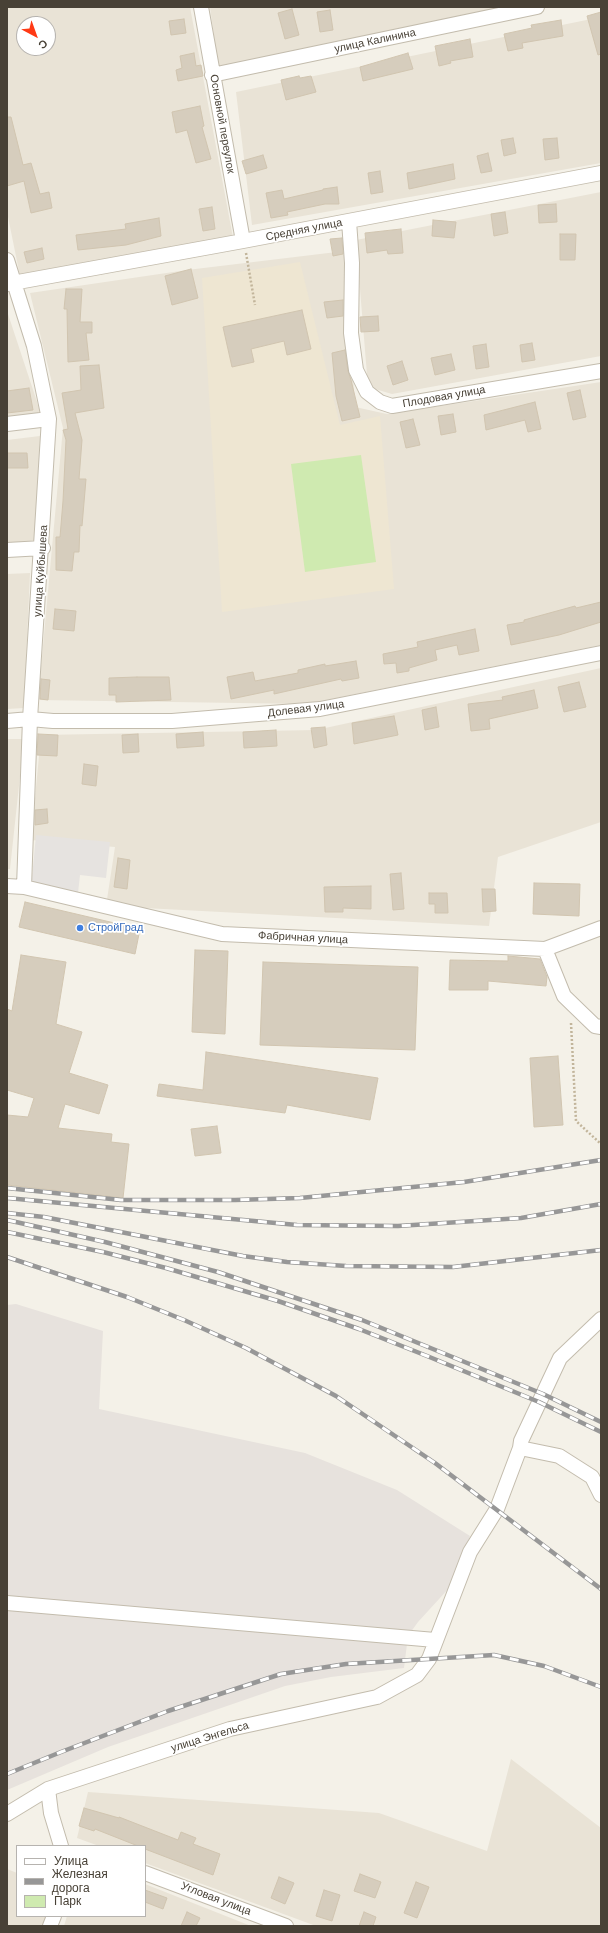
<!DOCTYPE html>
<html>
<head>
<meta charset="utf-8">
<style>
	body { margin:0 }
	#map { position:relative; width:608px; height:1933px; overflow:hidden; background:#f4f1e8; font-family:Arial,sans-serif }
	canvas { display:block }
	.frame { position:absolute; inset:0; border:8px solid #484136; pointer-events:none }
	.legend { position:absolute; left:16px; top:1845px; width:130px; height:72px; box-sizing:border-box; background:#fff; border:1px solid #b6b3af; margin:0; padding:5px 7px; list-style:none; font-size:12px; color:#484136 }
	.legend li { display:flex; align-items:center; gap:8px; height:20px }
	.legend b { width:20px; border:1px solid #b6b3af }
	.north { position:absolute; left:16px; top:16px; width:40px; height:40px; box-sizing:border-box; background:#fff; border:1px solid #b6b3af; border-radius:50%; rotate:139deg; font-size:11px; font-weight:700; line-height:16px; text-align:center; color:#484136 }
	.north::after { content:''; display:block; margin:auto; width:14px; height:18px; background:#ff3a15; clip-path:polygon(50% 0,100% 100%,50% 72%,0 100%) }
</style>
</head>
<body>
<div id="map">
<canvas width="608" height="1933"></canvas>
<div class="frame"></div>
<ul class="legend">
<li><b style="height:5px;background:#fff"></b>Улица</li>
<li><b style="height:5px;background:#979797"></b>Железная дорога</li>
<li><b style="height:11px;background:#cfeab0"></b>Парк</li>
</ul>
<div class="north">С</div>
</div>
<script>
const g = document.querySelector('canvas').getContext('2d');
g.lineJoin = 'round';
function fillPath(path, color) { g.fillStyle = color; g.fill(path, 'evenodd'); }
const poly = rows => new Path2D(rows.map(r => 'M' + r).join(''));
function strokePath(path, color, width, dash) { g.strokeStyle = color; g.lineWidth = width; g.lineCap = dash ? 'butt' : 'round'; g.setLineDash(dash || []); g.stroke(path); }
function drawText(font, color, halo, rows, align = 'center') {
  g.font = font + ' Arial,sans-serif'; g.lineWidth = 3.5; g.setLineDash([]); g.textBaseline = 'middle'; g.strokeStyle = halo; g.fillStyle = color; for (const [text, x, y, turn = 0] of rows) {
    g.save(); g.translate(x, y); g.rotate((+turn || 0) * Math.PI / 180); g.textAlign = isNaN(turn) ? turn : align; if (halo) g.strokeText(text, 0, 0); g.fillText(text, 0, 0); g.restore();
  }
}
const residential = poly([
	[7,7,190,7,234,243,20,276,7,212],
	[24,24,48,24,48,48,24,48],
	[210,7,537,7,219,73],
	[601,17,601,163,252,225,236,92],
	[601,192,601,356,392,394,368,387,356,240],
	[345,251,355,407,387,414,601,382,601,645,306,704,38,700,63,428,30,293,187,270],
	[7,311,41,414,7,419],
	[40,436,36,544,7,547,7,440],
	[30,573,24,708,7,709,7,574],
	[601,668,601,822,498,857,489,926,106,906,115,847,31,840,41,735,316,730],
	[7,739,24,739,10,869,7,869],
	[511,1759,601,1828,601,1926,316,1926,145,1863,145,1846,99,1846,77,1838,88,1792,379,1813,487,1851],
	[7,1869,17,1873,17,1916,46,1916,42,1926,7,1926],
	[145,1884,251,1926,64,1926,67,1916,145,1916]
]);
const industrial = poly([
	[16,1304,103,1331,99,1409,305,1453,397,1490,470,1536,450,1587,418,1622,408,1636,404,1668,331,1677,285,1686,108,1747,7,1790,7,1305]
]);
const education = poly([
	[300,262,340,425,380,416,394,589,222,612,202,278]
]);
const green = poly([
	[361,455,376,562,305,572,291,464]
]);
const parking = poly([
	[36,835,110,842,106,878,80,875,78,893,31,888]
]);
const building = poly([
	[292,9,299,35,285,39,278,13,292,9],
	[330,10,333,30,320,32,317,12,330,10],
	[601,12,601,54,598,55,587,16,601,12],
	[184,19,186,33,171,35,169,21,184,19],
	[561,20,563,36,522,43,523,48,508,51,504,34,532,28,531,25,561,20],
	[470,39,473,57,450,61,451,63,439,66,435,46,470,39],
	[194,53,196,66,201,65,203,76,178,81,176,70,182,68,180,56,194,53],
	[408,53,413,69,363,81,360,67,408,53],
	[299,76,300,78,311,76,316,92,286,100,281,80,299,76],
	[200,106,204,126,202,127,211,159,196,163,187,130,176,133,172,112,200,106],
	[7,117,11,117,23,165,31,163,40,194,49,192,52,208,31,213,24,181,7,186,7,117],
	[513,138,516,153,504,156,501,140,513,138],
	[557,138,559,158,545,160,543,139,557,138],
	[488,153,492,171,481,173,477,156,488,153],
	[263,155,267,168,246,174,242,161,263,155],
	[453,164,455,179,409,189,407,173,453,164],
	[380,171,383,192,371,194,368,173,380,171],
	[337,187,339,204,325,204,287,212,288,215,271,218,266,193,282,190,284,199,323,190,323,189,337,187],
	[556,204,557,222,539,223,538,205,556,204],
	[212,207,215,229,203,231,199,209,212,207],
	[505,212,508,233,494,236,491,214,505,212],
	[159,218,161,236,126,245,78,250,76,235,126,229,125,224,159,218],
	[433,220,456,222,454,238,432,236,433,220],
	[401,229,403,253,388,254,387,250,367,253,365,233,401,229],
	[560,234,576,234,575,260,560,260,560,234],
	[342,238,343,254,333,256,330,239,342,238],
	[42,248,44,259,27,263,24,252,42,248],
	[191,269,198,298,172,305,165,276,191,269],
	[66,289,82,289,80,322,92,322,92,333,86,333,89,360,68,362,67,309,64,309,66,289],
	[343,300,343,316,327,318,324,302,343,300],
	[302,310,311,349,287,355,284,341,251,349,254,362,232,367,223,327,302,310],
	[378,316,379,331,361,332,360,317,378,316],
	[532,343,535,360,522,362,520,345,532,343],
	[486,344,489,367,476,369,473,346,486,344],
	[345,350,348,371,351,380,360,417,342,421,336,396,332,353,345,350],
	[451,354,455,370,435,375,431,358,451,354],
	[402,361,408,380,393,385,387,366,402,361],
	[99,365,104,408,75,413,82,440,79,479,86,479,82,526,80,525,79,552,74,552,72,571,56,570,56,537,60,537,63,501,66,440,63,430,68,429,62,393,81,390,80,366,99,365],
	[29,388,33,410,7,413,7,391,29,388],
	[580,390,586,417,573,420,567,393,580,390],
	[535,402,541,429,528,432,525,420,486,430,484,415,535,402],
	[453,414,456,432,441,435,438,416,453,414],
	[413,419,420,445,406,448,400,422,413,419],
	[7,453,27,453,28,468,7,468,7,453],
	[601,602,601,622,559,635,511,645,507,625,524,622,524,620,575,606,576,608,601,602],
	[55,609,76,611,74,631,53,629,55,609],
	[475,629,479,651,459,655,457,645,435,650,437,660,409,668,409,671,397,673,396,663,384,664,383,654,418,647,417,642,475,629],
	[356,661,359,678,342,681,341,679,274,694,274,690,231,699,227,677,253,672,255,681,298,673,298,670,325,664,325,666,356,661],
	[137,677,169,677,171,700,116,702,116,695,109,695,109,678,137,677],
	[41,679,50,680,48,700,40,699,41,679],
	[579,682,586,707,564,712,558,687,579,682],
	[534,690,538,708,489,719,490,729,471,731,468,704,503,700,502,697,534,690],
	[436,707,439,727,425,730,422,710,436,707],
	[394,716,398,735,354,744,352,723,394,716],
	[325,727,327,745,314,748,311,728,325,727],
	[276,730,277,746,244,748,243,732,276,730],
	[203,732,204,746,177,748,176,734,203,732],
	[38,734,58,735,57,756,37,755,38,734],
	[138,734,139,752,123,753,122,735,138,734],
	[84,764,98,766,96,786,82,784,84,764],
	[47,809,48,823,35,825,35,810,47,809],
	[118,858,130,860,127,889,114,887,118,858],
	[401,873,404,909,393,910,390,874,401,873],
	[534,883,580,884,579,916,533,914,534,883],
	[371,886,371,909,343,908,343,912,325,912,324,887,371,886],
	[482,889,495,889,496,911,483,912,482,889],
	[429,893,447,893,448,913,435,913,435,904,429,904,429,893],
	[25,902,140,929,135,954,19,927,25,902],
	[195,950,228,951,225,1034,192,1032,195,950],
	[21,955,66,962,56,1024,82,1032,69,1073,108,1085,99,1114,65,1104,58,1128,112,1134,111,1142,129,1144,123,1198,7,1185,7,1115,28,1117,34,1098,7,1090,7,1009,12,1011,21,955],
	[508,956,540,959,547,977,546,986,488,981,488,990,449,990,450,960,508,961,508,956],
	[263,962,418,967,415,1050,260,1045,263,962],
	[206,1052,378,1078,370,1120,287,1105,285,1113,157,1096,159,1084,203,1090,206,1052],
	[558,1056,563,1125,534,1127,530,1058,558,1056],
	[217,1126,221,1153,195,1156,191,1129,217,1126],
	[84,1808,119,1818,119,1817,178,1840,181,1832,196,1838,193,1844,220,1854,213,1875,145,1849,145,1846,138,1846,95,1829,94,1831,79,1826,84,1808],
	[360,1874,381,1882,375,1898,354,1891,360,1874],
	[279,1877,294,1883,285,1904,271,1898,279,1877],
	[416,1882,429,1887,417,1918,404,1913,416,1882],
	[145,1890,167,1898,163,1909,145,1902,145,1890],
	[324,1890,340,1895,332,1921,316,1916,324,1890],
	[187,1912,200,1918,196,1926,181,1926,187,1912],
	[364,1912,376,1917,373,1926,359,1926,364,1912]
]);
const path = poly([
	[246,253,255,305],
	[571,1023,576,1121,601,1144]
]);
const minor = poly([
	[201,7,243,241],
	[212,75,537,7],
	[349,221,352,263,351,333,356,370,367,392,380,402,392,406,601,371],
	[7,260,34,346,49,419,30,719,24,887],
	[7,284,243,241,601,173],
	[7,424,49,419],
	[7,550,43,548],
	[7,721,30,719,53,721,172,721,320,709,601,653],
	[7,886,24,887,222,934,545,949,601,928],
	[545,949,564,996,595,1026,601,1027],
	[520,1448,559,1456,592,1477,601,1495],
	[7,1603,435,1640],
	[48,1789,51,1813,61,1846],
	[7,1814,48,1789,230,1729,377,1697,417,1675,429,1659,470,1552,497,1509,520,1448,521,1441,560,1358,601,1319],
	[145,1873,286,1926],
	[50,1926,54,1916]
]);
const rail = poly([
	[7,1188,121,1200,235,1200,300,1198,464,1182,601,1160],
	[7,1198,297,1225,398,1226,521,1218,601,1204],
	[7,1213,44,1217,243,1256,287,1262,346,1266,453,1267,601,1250],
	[7,1220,105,1242,218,1272,362,1320,543,1394,601,1422],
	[7,1232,103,1252,166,1268,278,1301,359,1329,427,1356,539,1402,601,1432],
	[7,1257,127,1297,184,1320,246,1348,336,1396,435,1463,601,1589],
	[7,1774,61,1752,168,1711,281,1674,346,1664,494,1655,544,1666,601,1687]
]);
const markers = [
	[80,928,4,"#3f7fe0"]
];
const streetNames = [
	["улица Калинина",375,41,-12],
	["Основной переулок",222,124,80],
	["Средняя улица",304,230,-11],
	["Плодовая улица",444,397,-10],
	["улица Куйбышева",41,571,-86],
	["Долевая улица",306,709,-7],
	["Фабричная улица",303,938,3],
	["улица Энгельса",210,1737,-17],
	["Угловая улица",216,1899,21]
];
const shopNames = [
	["СтройГрад",88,928]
];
fillPath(residential, '#e9e3d6');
fillPath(industrial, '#e7e2dd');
fillPath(education, '#eee6d2');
fillPath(green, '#cfeab0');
fillPath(parking, '#e6e3e0');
fillPath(building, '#d6cdbd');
strokePath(building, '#d1c5b0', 1);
strokePath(minor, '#c3bcad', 16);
strokePath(path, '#c2b59b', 2.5, [2, 2]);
strokePath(minor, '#fff', 14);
strokePath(rail, '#979797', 4.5);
strokePath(rail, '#fff', 3, [9]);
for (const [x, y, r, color] of markers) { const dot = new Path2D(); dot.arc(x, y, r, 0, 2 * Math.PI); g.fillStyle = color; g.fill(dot); strokePath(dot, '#fff', 1.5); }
drawText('11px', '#484136', '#fff', streetNames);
drawText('11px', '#366cbe', '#fff', shopNames, 'left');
</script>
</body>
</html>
